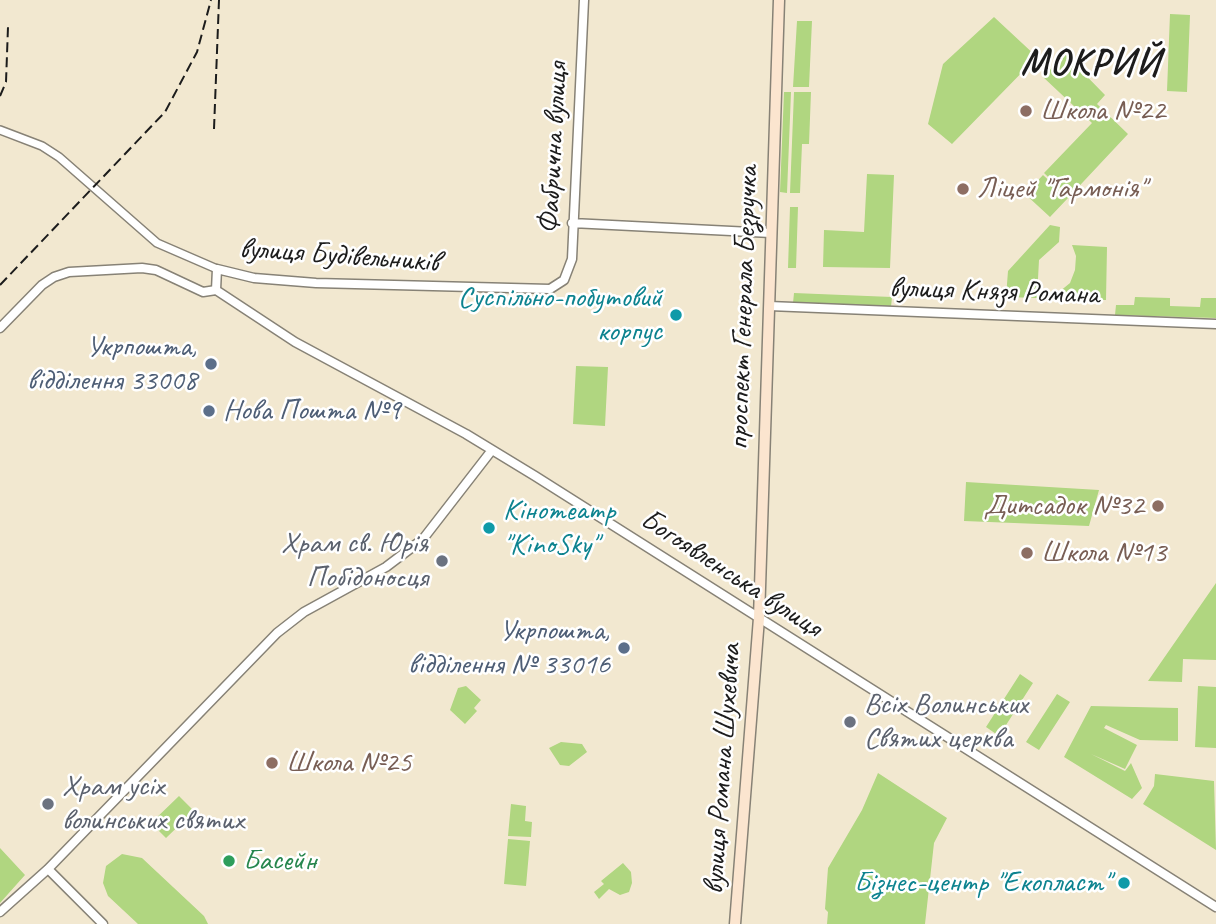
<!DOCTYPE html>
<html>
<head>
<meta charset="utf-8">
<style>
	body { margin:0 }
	canvas { display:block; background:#f2e8d0 }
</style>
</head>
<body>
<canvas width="1216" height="924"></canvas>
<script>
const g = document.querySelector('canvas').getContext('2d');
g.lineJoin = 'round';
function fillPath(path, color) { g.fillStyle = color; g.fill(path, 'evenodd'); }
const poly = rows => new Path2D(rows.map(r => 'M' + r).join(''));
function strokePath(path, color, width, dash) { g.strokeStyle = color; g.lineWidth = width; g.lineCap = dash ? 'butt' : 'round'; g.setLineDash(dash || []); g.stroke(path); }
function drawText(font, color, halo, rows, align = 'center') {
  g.font = font + ' Caveat,sans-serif'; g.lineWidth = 5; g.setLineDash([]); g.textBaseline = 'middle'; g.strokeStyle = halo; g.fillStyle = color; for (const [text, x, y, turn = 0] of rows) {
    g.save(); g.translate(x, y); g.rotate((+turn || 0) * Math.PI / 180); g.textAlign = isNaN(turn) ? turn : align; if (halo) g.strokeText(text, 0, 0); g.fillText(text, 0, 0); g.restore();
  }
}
const green = poly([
	[1170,14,1190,15,1187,92,1167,91],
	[994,17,1037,57,952,144,928,124,943,64],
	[797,21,812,21,809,87,793,87],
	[1065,54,1105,95,1097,104,1128,134,1069,197,1044,173,1092,123,1043,77],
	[784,92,791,92,787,193,780,192],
	[794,92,811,92,809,144,802,144,800,193,790,193],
	[867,174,894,175,890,268,823,267,824,230,864,232],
	[1043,175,1068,198,1050,217,1025,194],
	[790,207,798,207,796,268,788,268],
	[1050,225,1060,227,1059,242,1039,260,1037,298,1006,297,1008,271],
	[1072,245,1107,247,1106,300,1060,300,1059,292,1070,283,1075,270,1076,256],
	[794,293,892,297,891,307,793,303],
	[1135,297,1170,298,1170,306,1200,307,1201,298,1216,298,1216,318,1115,315,1116,305,1134,305],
	[576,366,608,367,605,426,573,424],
	[966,482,1099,490,1089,526,964,521],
	[1216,583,1216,660,1183,659,1182,682,1148,681],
	[1020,674,1033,683,999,736,986,727],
	[466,686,481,700,474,708,477,711,465,724,450,710,458,688],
	[1198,686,1216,687,1216,748,1195,747],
	[1057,694,1070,702,1039,750,1026,742],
	[1091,706,1178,708,1178,741,1140,740,1106,725,1104,728,1137,745,1125,769,1091,754,1125,771,1131,763,1142,788,1132,799,1064,757],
	[561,742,582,744,587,752,569,766,560,765,549,748],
	[878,773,947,818,934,843,925,924,827,924,828,912,825,909,828,868,862,810],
	[1155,774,1214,781,1216,850,1143,804,1154,786],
	[179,796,194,811,166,838,151,823],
	[511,804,526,806,525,821,532,822,531,837,508,836],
	[508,839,530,841,526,886,504,884],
	[0,848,25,875,0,903],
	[122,854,142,858,204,916,208,924,138,924,108,896,103,883,106,866],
	[623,863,631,872,632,883,629,892,620,895,609,889,599,899,594,892,604,884,601,881]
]);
const minor = poly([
	[0,130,42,146,59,157,157,243,217,269]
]);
const tertiary = poly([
	[572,223,771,233],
	[216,290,295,342,466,434,535,476,1216,907],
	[216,290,217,269,254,278,316,283,550,289,564,280,572,259,584,0],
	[769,306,1216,324],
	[0,328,42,285,54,277,69,272,142,268,156,270,203,292,216,290],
	[48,869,103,924],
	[0,912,48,869,277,633,304,612,386,567,423,539,492,450]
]);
const secondary = poly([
	[735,924,759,618,779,0]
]);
const rail = poly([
	[0,96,6,82,8,27],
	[214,129,219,0],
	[0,285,165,112,197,52,211,0]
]);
const markers = [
	[1026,111,7,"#8d6e63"],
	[963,189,7,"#8d6e63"],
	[676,315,7,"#0f9aa8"],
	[211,364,7,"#5c6f8a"],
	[209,411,7,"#5c6f8a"],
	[1158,506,7,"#8d6e63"],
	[489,528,7,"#0f9aa8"],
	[1027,553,7,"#8d6e63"],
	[442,561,7,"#6b7280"],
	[624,648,7,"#5c6f8a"],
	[850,722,7,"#6b7280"],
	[272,763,7,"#8d6e63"],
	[48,804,7,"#6b7280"],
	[229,861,7,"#2e9e5b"],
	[1124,883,7,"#0f9aa8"]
];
const educationNames = [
	["Школа №22",1040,111],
	["Ліцей \"Гармонія\"",977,189],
	["Дитсадок №32",1144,506,"right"],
	["Школа №13",1041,553],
	["Школа №25",286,763]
];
const streetNames = [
	["Фабрична вулиця",554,148,-87],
	["вулиця Будівельників",339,256,4],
	["вулиця Князя Романа",994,292,2],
	["проспект Генерала Безручка",744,308,-88],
	["Богоявленська вулиця",731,574,33],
	["вулиця Романа Шухевича",723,769,-86]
];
const cultureNames = [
	["Суспільно-побутовий",662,298],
	["корпус",662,332],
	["Кінотеатр",503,511,"left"],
	["\"KinoSky\"",503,545,"left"],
	["Бізнес-центр \"Екопласт\"",1110,883]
];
const serviceNames = [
	["Укрпошта,",197,347],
	["відділення 33008",197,381],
	["Нова Пошта №9",223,411,"left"],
	["Укрпошта,",610,631],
	["відділення № 33016",610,665]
];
const worshipNames = [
	["Храм св. Юрія",428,544,"right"],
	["Побідоносця",428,578,"right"],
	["Всіх Волинських",864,705],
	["Святих церква",864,739],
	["Храм усіх",62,787],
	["волинських святих",62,821]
];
const leisureNames = [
	["Басейн",243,861]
];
const districtNames = [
	["МОКРИЙ",1091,64]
];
fillPath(green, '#b0d680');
strokePath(minor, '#878276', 10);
strokePath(tertiary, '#878276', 11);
strokePath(secondary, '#878276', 13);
strokePath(minor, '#fff', 7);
strokePath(tertiary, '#fff', 8);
strokePath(secondary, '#fbe5cf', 10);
strokePath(rail, '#1c1c1c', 2, [10, 5]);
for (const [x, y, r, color] of markers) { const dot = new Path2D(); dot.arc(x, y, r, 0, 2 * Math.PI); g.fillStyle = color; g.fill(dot); strokePath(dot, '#fff', 2.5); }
drawText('30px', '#785e54', '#fff', educationNames, 'left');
drawText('30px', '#1c1c1c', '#fff', streetNames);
drawText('30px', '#0d838f', '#fff', cultureNames, 'right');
drawText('30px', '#4e5e75', '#fff', serviceNames, 'right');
drawText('30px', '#5b616d', '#fff', worshipNames, 'left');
drawText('30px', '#27864d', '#fff', leisureNames, 'left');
g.letterSpacing = '2px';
drawText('bold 37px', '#1c1c1c', '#fff', districtNames);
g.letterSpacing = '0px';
</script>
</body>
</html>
